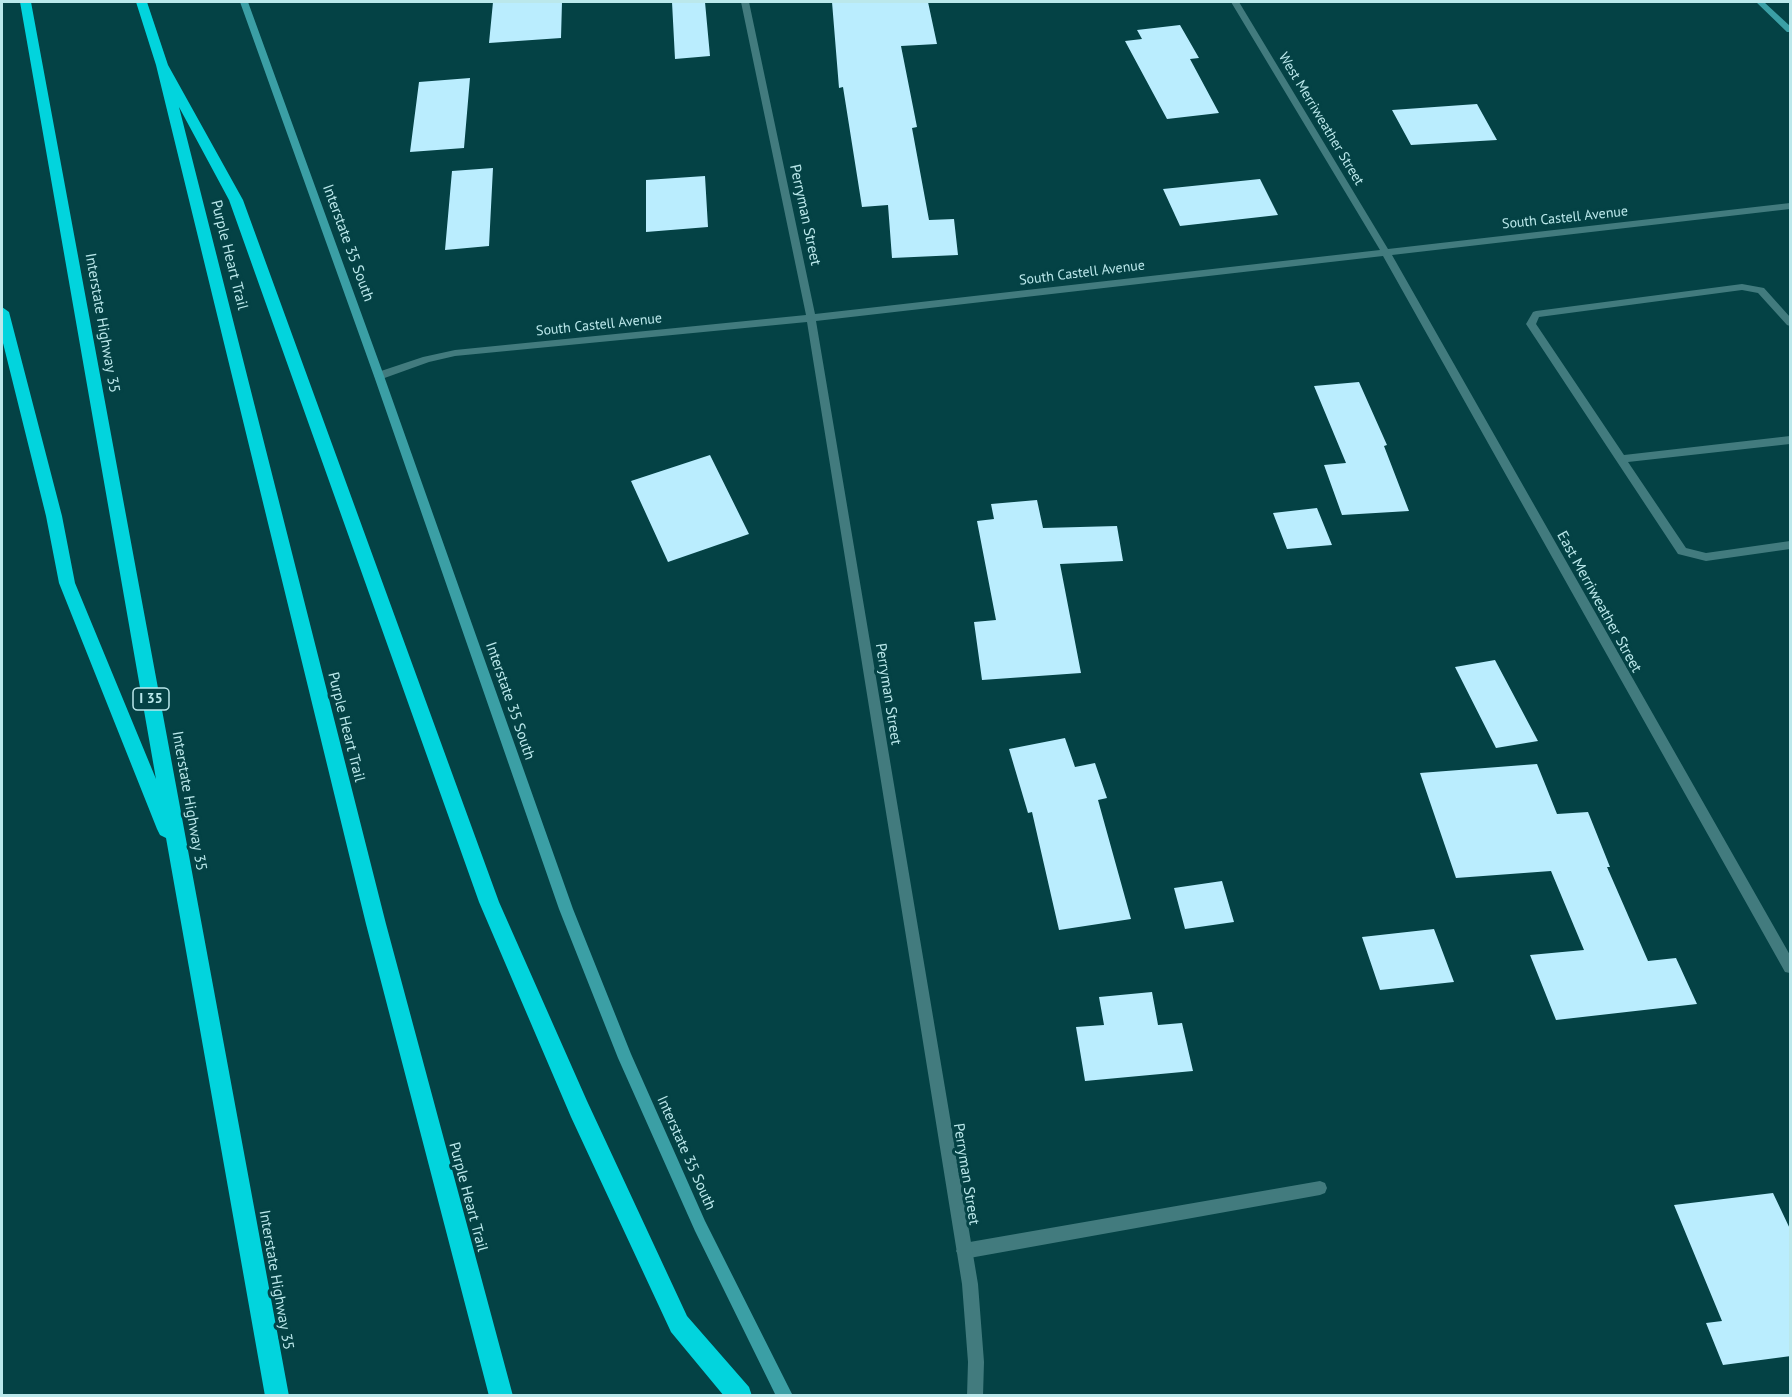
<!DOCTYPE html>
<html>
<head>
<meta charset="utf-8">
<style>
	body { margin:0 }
	#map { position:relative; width:1792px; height:1397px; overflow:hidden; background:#044245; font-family:"PT Sans",sans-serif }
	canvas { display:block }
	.frame { position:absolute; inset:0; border:3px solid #bbe8eb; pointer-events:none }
</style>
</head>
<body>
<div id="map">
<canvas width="1792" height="1397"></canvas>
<div class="frame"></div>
</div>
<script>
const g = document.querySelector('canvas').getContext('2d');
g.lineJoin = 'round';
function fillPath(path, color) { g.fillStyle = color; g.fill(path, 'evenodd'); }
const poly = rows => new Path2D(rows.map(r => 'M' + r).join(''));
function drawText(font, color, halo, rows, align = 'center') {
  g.font = font + ' "PT Sans",sans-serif'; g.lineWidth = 6; g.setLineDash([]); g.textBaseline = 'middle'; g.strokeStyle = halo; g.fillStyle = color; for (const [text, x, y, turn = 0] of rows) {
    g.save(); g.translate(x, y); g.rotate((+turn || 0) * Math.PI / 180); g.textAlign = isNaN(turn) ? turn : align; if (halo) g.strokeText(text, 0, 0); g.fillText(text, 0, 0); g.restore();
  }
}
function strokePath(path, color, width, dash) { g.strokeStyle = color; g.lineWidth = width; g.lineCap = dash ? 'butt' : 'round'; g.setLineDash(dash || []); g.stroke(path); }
const building = poly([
	[493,2,562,2,561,38,489,43],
	[672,2,705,2,710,56,675,59],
	[832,2,928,2,937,44,901,46,917,127,912,128,929,220,954,219,958,255,892,258,888,205,862,207,843,87,839,88],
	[1180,25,1199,58,1190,59,1219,113,1167,119,1125,41,1142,39,1137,30],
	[470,78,464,148,410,152,419,82],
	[1477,104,1497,140,1411,145,1392,110],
	[493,168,489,246,445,250,452,171],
	[705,176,708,227,646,232,646,180],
	[1260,179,1278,215,1180,226,1163,189],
	[1359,382,1387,445,1384,446,1409,511,1342,515,1324,465,1346,463,1314,386],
	[710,455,749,534,668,562,631,481],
	[1037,500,1043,528,1117,526,1123,561,1060,564,1081,673,982,680,974,622,996,620,977,521,994,519,991,504],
	[1317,508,1332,545,1287,549,1273,513],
	[1495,660,1538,741,1496,748,1455,667],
	[1065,738,1075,767,1095,763,1107,798,1098,800,1131,919,1059,930,1032,812,1028,813,1009,749],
	[1537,764,1557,814,1588,812,1610,867,1607,867,1648,961,1676,958,1697,1004,1556,1020,1530,955,1584,950,1551,871,1456,878,1420,773],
	[1222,881,1234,922,1185,929,1174,888],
	[1434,929,1454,982,1380,990,1362,937],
	[1152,992,1158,1025,1182,1023,1193,1071,1085,1081,1076,1027,1104,1025,1099,997],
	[1773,1193,1791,1231,1791,1356,1723,1365,1706,1323,1722,1321,1674,1205]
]);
const service = poly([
	[1742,284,1764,288,1790,317,1790,326,1787,325,1758,293,1742,290,1539,317,1536,324,1624,455,1790,436,1790,444,1628,462,1686,548,1706,553,1790,541,1790,549,1706,561,1678,554,1526,324,1533,312,1536,311,1742,284],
	[1320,1181,1325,1183,1327,1188,1325,1193,1320,1195,964,1259,959,1256,956,1251,959,1246,964,1243,1320,1181]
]);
const minor = poly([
	[741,2,749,2,815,314,1380,250,1231,2,1239,2,1388,249,1790,203,1790,209,1392,255,1790,955,1790,973,1785,972,1383,256,816,321,978,1284,984,1362,983,1396,967,1396,968,1362,962,1284,807,322,455,356,429,362,379,380,374,376,375,373,423,357,455,350,806,315,741,2]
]);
const secondary = poly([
	[240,2,248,2,384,376,573,909,631,1054,705,1221,793,1396,776,1396,695,1231,618,1058,559,909,374,376,240,2],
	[1756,2,1764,2,1790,26,1790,32,1787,32,1756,2]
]);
const motorway = poly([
	[20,2,31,2,289,1396,265,1396,166,838,160,835,157,829,59,583,46,516,2,339,2,307,9,312,62,516,75,583,156,779,20,2],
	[136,2,147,2,168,65,243,200,499,902,587,1101,687,1316,749,1387,752,1396,724,1396,671,1332,571,1117,479,902,229,200,179,107,386,924,513,1396,489,1396,366,924,156,65,136,2]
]);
const farStreetnames = [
	["West Merriweather Street",1321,119,59],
	["South Castell Avenue",1565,218,-6],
	["South Castell Avenue",1082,273,-7],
	["South Castell Avenue",599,325,-6]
];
const shields = [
	[151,699,36]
];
const shieldNames = [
	["I 35",151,699]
];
const streetNames = [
	["Perryman Street",805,215,78],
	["Interstate 35 South",348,243,70],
	["Purple Heart Trail",229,255,76],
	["Interstate Highway 35",102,323,80],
	["East Merriweather Street",1599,602,61],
	["Perryman Street",888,694,81],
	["Interstate 35 South",510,701,71],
	["Purple Heart Trail",346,727,76],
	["Interstate Highway 35",189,801,80],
	["Interstate 35 South",686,1153,66],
	["Perryman Street",966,1174,81],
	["Purple Heart Trail",468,1197,75],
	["Interstate Highway 35",276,1280,80]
];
fillPath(building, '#baedfe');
fillPath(service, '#427b7e');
fillPath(minor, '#427b7e');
fillPath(secondary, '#3b9fa5');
fillPath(motorway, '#02d4dd');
drawText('14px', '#bbe8eb', '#044245', farStreetnames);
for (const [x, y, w] of shields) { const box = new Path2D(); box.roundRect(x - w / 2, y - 11, w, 22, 4.5); g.fillStyle = '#044245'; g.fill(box); strokePath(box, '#bbe8eb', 1.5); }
drawText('bold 14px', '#bbe8eb', null, shieldNames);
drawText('15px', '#bbe8eb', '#044245', streetNames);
</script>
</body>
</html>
